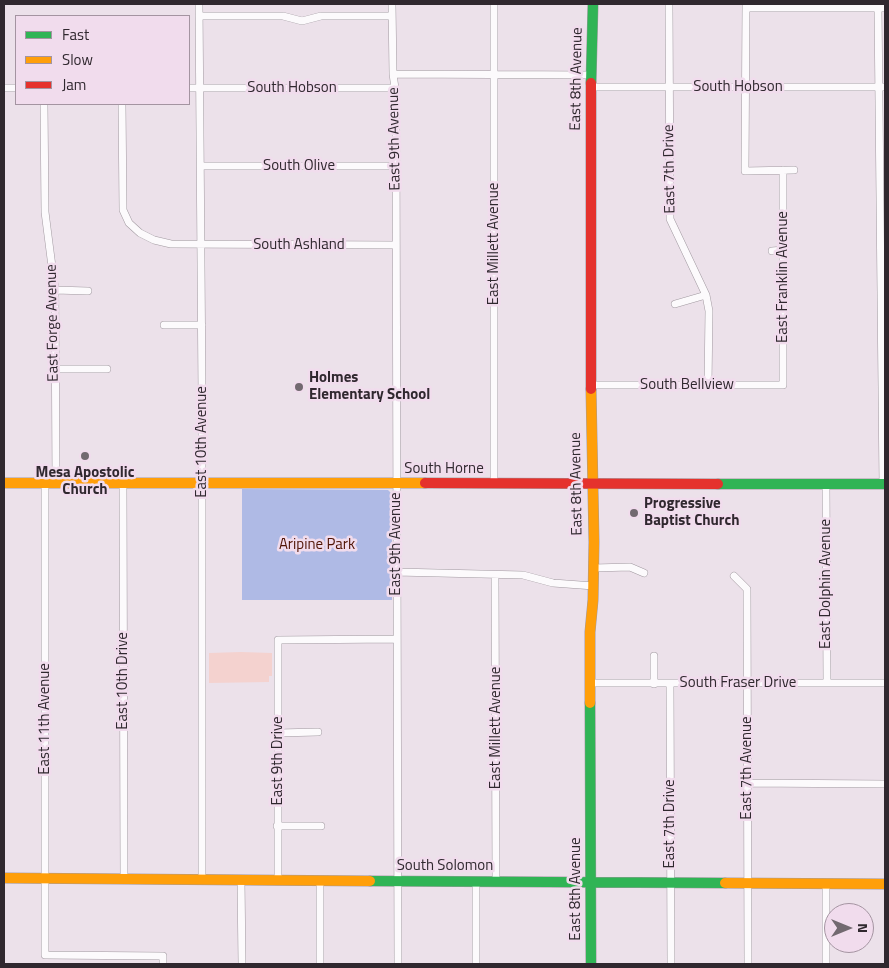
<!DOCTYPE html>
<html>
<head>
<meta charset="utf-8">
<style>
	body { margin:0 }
	#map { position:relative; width:889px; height:968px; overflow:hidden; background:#ece1ea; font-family:"Titillium Web",sans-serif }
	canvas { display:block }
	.frame { position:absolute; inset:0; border:5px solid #30282f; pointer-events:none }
	.legend { position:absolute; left:15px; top:15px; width:175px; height:90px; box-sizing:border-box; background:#f1dced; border:1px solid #a494a1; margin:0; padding:6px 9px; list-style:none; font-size:15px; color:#30282f }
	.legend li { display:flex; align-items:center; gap:10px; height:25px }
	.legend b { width:25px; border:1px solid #a494a1 }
	.north { position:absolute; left:824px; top:903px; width:50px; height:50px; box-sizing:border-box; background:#f1dced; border:1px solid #a494a1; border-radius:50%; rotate:90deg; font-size:14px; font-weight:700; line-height:20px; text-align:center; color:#30282f }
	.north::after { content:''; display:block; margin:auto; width:18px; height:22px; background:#726970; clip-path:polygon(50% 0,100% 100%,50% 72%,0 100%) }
</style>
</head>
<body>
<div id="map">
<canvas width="889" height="968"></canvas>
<div class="frame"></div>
<ul class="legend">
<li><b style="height:6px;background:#30b455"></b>Fast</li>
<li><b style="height:6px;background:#ff9f0a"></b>Slow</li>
<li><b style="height:6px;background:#e5322d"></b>Jam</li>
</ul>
<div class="north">N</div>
</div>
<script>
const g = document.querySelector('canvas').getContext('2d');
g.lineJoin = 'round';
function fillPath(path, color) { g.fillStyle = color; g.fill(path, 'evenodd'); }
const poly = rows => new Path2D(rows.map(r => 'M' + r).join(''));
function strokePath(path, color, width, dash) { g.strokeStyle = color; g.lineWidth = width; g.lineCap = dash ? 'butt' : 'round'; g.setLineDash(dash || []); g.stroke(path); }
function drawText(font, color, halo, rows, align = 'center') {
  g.font = font + ' "Titillium Web",sans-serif'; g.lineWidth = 5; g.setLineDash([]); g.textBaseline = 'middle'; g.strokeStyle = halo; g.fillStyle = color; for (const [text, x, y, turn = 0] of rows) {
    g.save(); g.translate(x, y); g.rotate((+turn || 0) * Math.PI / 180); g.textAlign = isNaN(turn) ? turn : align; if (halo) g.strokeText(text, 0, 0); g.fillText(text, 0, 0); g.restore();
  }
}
const green = poly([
	[241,652,272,653,272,676,269,676,269,682,209,683,209,653]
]);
const water = poly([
	[242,489,388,490,392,494,392,600,242,600]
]);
const street = poly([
	[199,4,202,394,202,880],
	[392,4,393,74,395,88,396,127,398,964],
	[494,4,494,483],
	[669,4,670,219,706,295,709,311,708,385],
	[746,4,745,171,794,170],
	[746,8,885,8],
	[878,8,883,484],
	[199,16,283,16,302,21,321,16,392,16],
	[393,74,592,75],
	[590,87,885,87],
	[4,88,16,88],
	[189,88,395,88],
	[44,104,45,212,55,290,56,483],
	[122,104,123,210,129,223,140,233,154,240,171,244,396,245],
	[201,166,396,166],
	[772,251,783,250],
	[55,290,88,291],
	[675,304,706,295],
	[164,325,202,325],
	[54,369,107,369],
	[591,385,783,385,783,170],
	[45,483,45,955,163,956,163,964],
	[123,483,124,879],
	[826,484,827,683],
	[594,568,630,567,644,573],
	[396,572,523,575,553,583,594,586],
	[495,575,496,882],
	[734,576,747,589,748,964],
	[590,683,885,683],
	[654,684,654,656],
	[670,684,671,964],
	[278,733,318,732],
	[746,783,885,784],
	[277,826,321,826],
	[241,880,242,964],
	[278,881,278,640,396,639],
	[476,882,476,964],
	[320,964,320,881],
	[826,964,826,884]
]);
const fast = poly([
	[591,83,593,4],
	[718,484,885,484],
	[590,703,591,964],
	[370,881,725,883]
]);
const slow = poly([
	[4,483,425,483],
	[590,703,590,632,593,600,594,542,591,389],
	[4,878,370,881],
	[725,883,885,884]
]);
const jam = poly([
	[591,83,591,389],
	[425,483,718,484]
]);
const markers = [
	[299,387,5,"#726970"],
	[85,456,5,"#726970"],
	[634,513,5,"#726970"]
];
const streetNames = [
	["East 8th Avenue",577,79,-89],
	["South Hobson",738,87],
	["South Hobson",292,88],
	["East 9th Avenue",395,139,-91],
	["South Olive",299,166],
	["East 7th Drive",670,169,-91],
	["East Millett Avenue",494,244,-90],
	["South Ashland",299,245],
	["East Franklin Avenue",783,277,-90],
	["East Forge Avenue",53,323,-91],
	["South Bellview",687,385],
	["East 10th Avenue",202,442,-90],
	["South Horne",444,469],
	["East 8th Avenue",577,484,-91],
	["East 9th Avenue",396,544,-90],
	["East Dolphin Avenue",826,584,-90],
	["East 10th Drive",123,681,-90],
	["South Fraser Drive",738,683],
	["East 11th Avenue",45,719,-90],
	["East Millett Avenue",496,728,-90],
	["East 9th Drive",278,761,-90],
	["East 7th Avenue",747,768,-90],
	["East 7th Drive",670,824,-90],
	["South Solomon",445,866],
	["East 8th Avenue",576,889,-90]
];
const poiNames = [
	["Holmes",309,378],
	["Elementary School",309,395],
	["Mesa Apostolic",85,473,"center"],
	["Church",85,490,"center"],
	["Progressive",644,504],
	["Baptist Church",644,521]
];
const parkNames = [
	["Aripine Park",317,545]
];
fillPath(green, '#f4d2cf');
fillPath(water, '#afbae5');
strokePath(street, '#a199a0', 8);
strokePath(fast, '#a199a0', 11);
strokePath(slow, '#a199a0', 11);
strokePath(jam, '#a199a0', 11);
strokePath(street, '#fcfafc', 7);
strokePath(fast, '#30b455', 10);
strokePath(slow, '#ff9f0a', 10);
strokePath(jam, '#e5322d', 10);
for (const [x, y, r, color] of markers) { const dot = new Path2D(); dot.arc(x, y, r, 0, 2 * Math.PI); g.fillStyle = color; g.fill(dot); strokePath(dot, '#f1dced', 2); }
drawText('15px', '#30282f', '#f1dced', streetNames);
drawText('bold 15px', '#30282f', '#f1dced', poiNames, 'left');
drawText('15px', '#501405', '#f1dced', parkNames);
</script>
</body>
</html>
